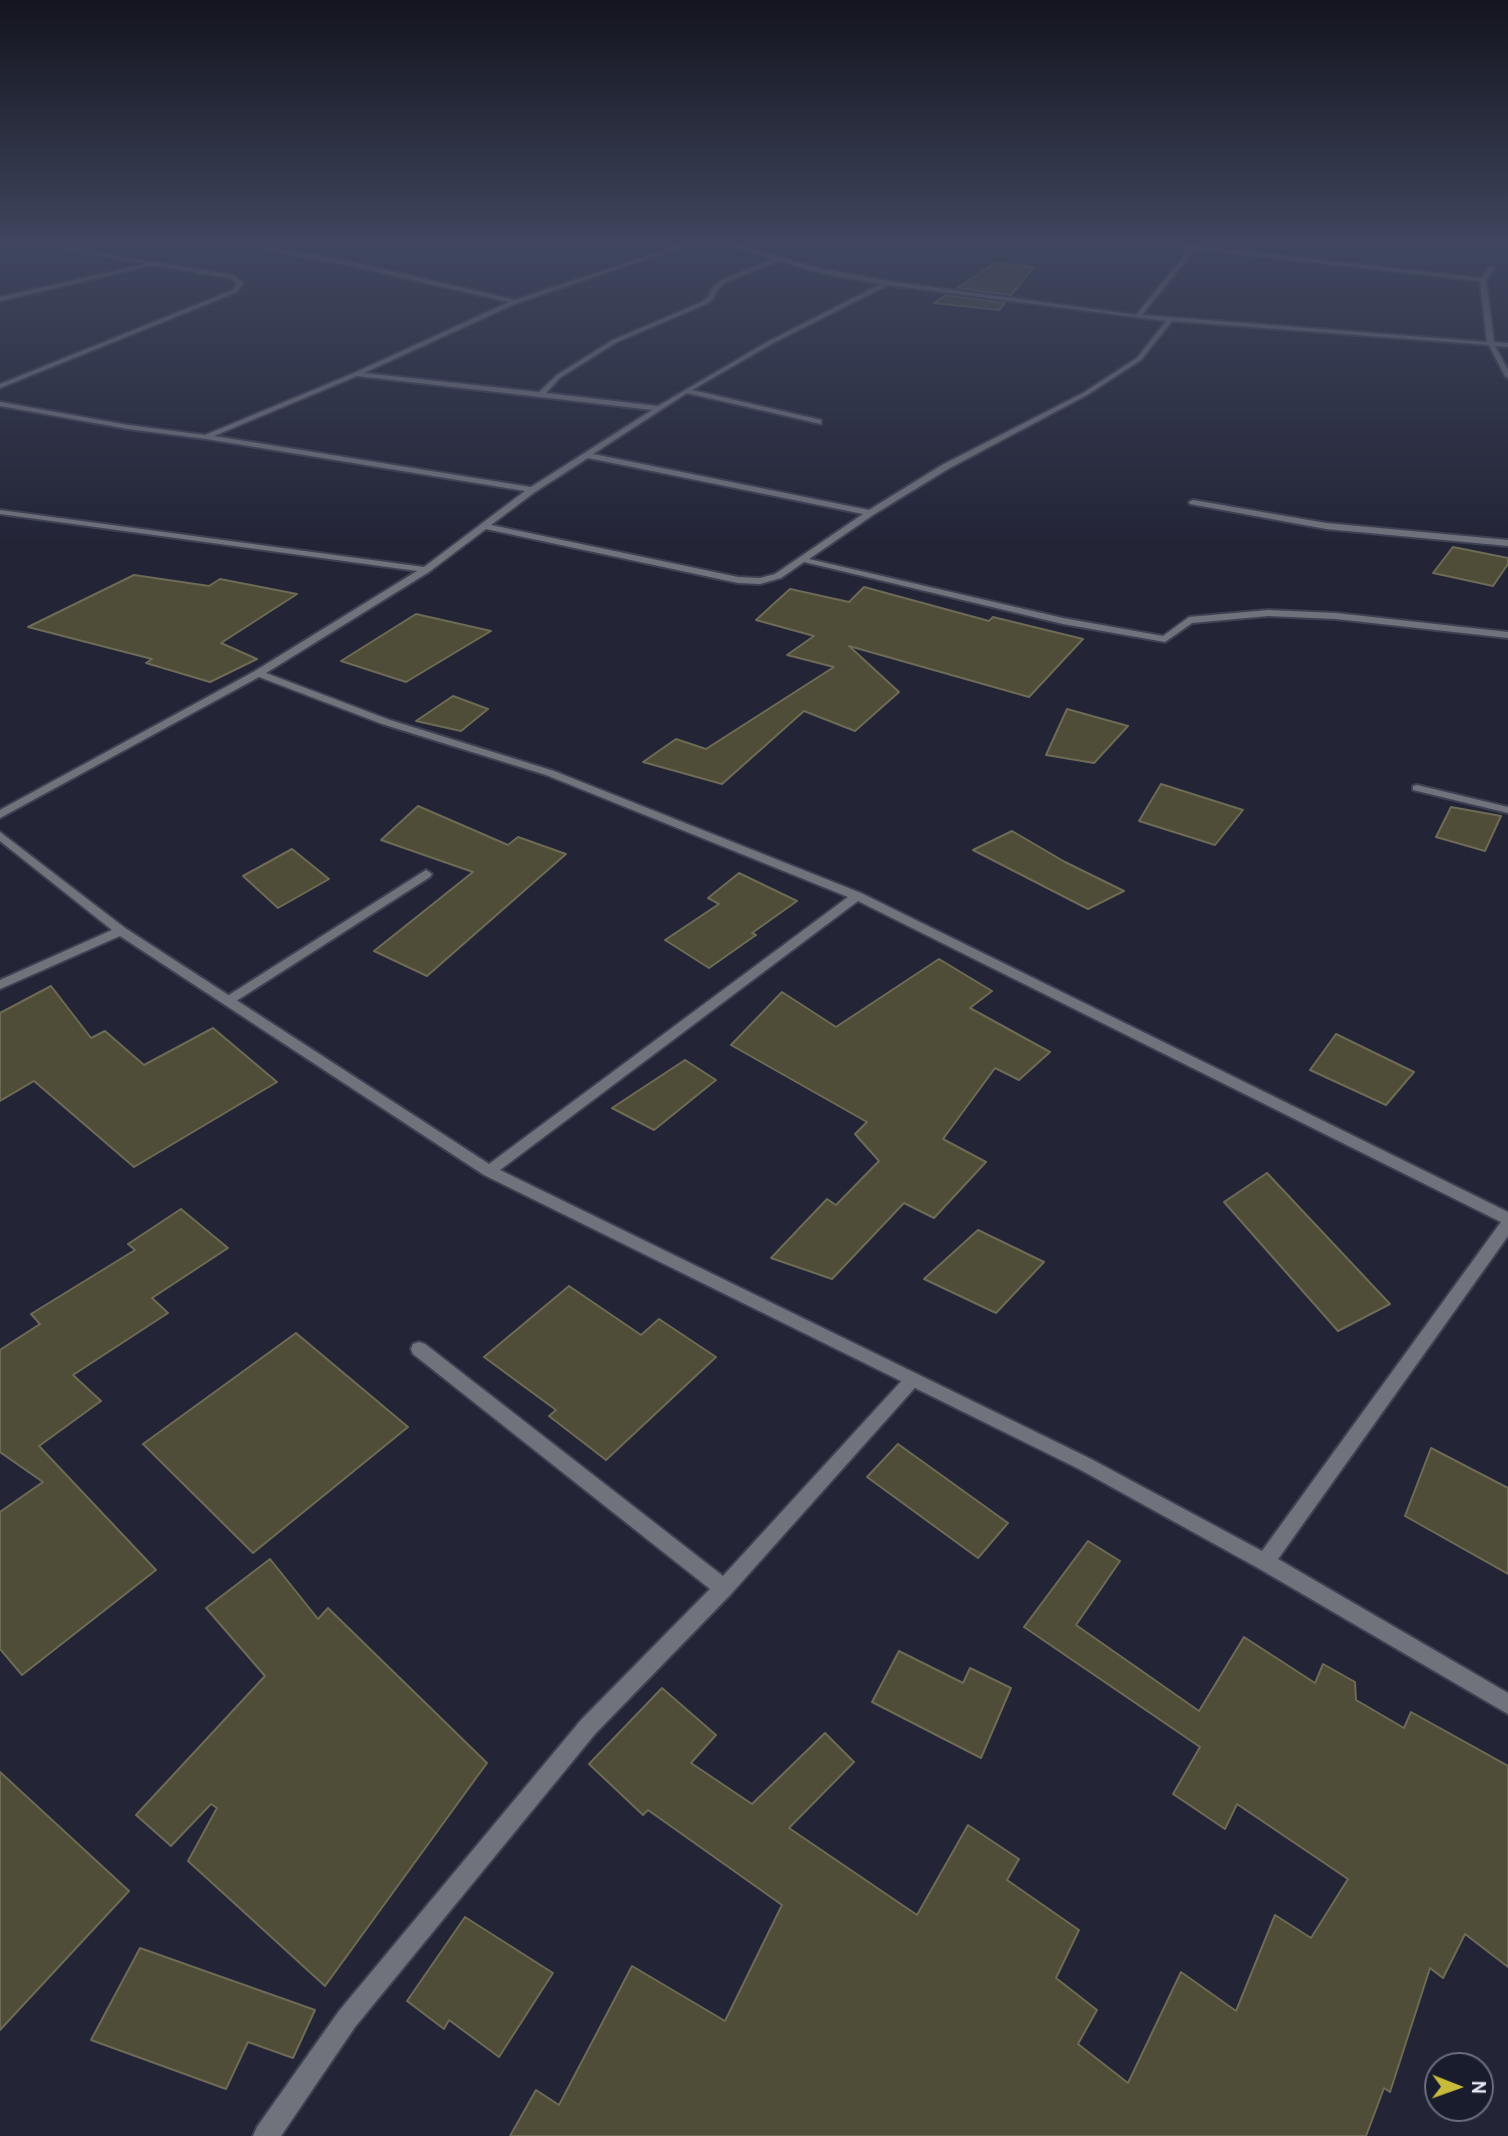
<!DOCTYPE html>
<html>
<head>
<meta charset="utf-8">
<style>
	body { margin:0 }
	#map { position:relative; width:1508px; height:2136px; overflow:hidden; background:#232537; font-family:Cabin,sans-serif }
	canvas { display:block }
	.north { position:absolute; left:1424px; top:2052px; width:70px; height:70px; box-sizing:border-box; background:#191c2d; border:2px solid #6b6e7d; border-radius:50%; rotate:91deg; font-size:19px; font-weight:700; line-height:28px; text-align:center; color:#e7eaf6 }
	.north::after { content:''; display:block; margin:auto; width:24px; height:32px; background:#c7bb3b; clip-path:polygon(50% 0,100% 100%,50% 72%,0 100%) }
</style>
</head>
<body>
<div id="map">
<canvas width="1508" height="2136"></canvas>
<div class="north">N</div>
</div>
<script>
const g = document.querySelector('canvas').getContext('2d');
g.lineJoin = 'round';
function fillPath(path, color) { g.fillStyle = color; g.fill(path, 'evenodd'); }
const poly = rows => new Path2D(rows.map(r => 'M' + r).join(''));
function strokePath(path, color, width, dash) { g.strokeStyle = color; g.lineWidth = width; g.lineCap = dash ? 'butt' : 'round'; g.setLineDash(dash || []); g.stroke(path); }
const building = poly([
	[995,263,1034,267,1011,295,957,288,995,263],
	[946,295,1005,303,999,310,934,303,946,295],
	[1453,547,1508,558,1508,564,1493,586,1433,573,1453,547],
	[134,575,209,586,220,579,297,594,221,643,257,659,210,682,146,663,152,659,28,627,134,575],
	[864,587,989,621,993,617,1083,639,1029,697,849,646,899,692,855,731,804,711,722,784,643,762,676,739,706,749,834,667,787,655,814,636,756,620,790,589,849,602,864,587],
	[416,614,491,631,406,682,341,661,416,614],
	[453,696,488,709,461,731,416,721,453,696],
	[1067,709,1128,726,1094,763,1046,755,1067,709],
	[1161,784,1243,810,1215,845,1139,821,1161,784],
	[418,806,508,845,518,837,566,854,427,976,374,951,473,872,381,840,418,806],
	[1451,807,1501,816,1485,851,1436,837,1451,807],
	[1012,831,1065,862,1124,891,1088,909,973,850,1012,831],
	[292,849,329,879,278,908,243,876,292,849],
	[739,873,797,901,752,933,756,935,709,968,665,940,719,904,708,898,739,873],
	[939,959,992,991,970,1008,1050,1052,1019,1080,995,1068,943,1139,986,1162,934,1218,904,1203,832,1279,771,1258,827,1199,836,1205,879,1161,855,1134,867,1122,731,1045,782,992,836,1027,939,959],
	[51,986,91,1038,105,1031,144,1065,213,1028,277,1082,134,1167,34,1081,0,1101,0,1013,51,986],
	[1336,1034,1414,1072,1386,1105,1310,1070,1336,1034],
	[685,1060,716,1080,654,1130,612,1108,685,1060],
	[1267,1173,1390,1304,1338,1331,1224,1202,1267,1173],
	[181,1209,228,1248,152,1298,168,1313,73,1375,101,1401,39,1446,156,1570,22,1675,0,1649,0,1512,43,1482,0,1452,0,1350,40,1324,31,1314,135,1250,128,1244,181,1209],
	[978,1230,1044,1262,996,1313,924,1279,978,1230],
	[569,1286,641,1335,659,1319,716,1357,606,1460,549,1416,556,1410,484,1357,569,1286],
	[296,1333,408,1427,253,1553,143,1444,296,1333],
	[898,1444,1008,1523,978,1558,867,1477,898,1444],
	[1431,1448,1508,1488,1508,1574,1405,1516,1431,1448],
	[1088,1541,1120,1561,1076,1625,1199,1711,1244,1637,1315,1683,1323,1664,1355,1682,1356,1700,1404,1728,1411,1712,1508,1766,1508,1967,1465,1934,1443,1978,1430,1968,1390,2092,1384,2088,1366,2136,510,2136,536,2090,559,2105,632,1966,725,2021,782,1905,648,1810,643,1815,589,1764,662,1688,716,1735,691,1763,752,1804,825,1733,854,1762,789,1828,917,1915,968,1825,1019,1859,1007,1880,1079,1930,1056,1978,1097,2010,1078,2044,1128,2083,1181,1972,1236,2011,1275,1915,1311,1938,1348,1879,1237,1804,1225,1829,1173,1794,1200,1747,1024,1627,1088,1541],
	[270,1559,318,1619,328,1608,487,1763,325,1986,188,1861,217,1808,211,1804,171,1846,136,1815,265,1676,206,1608,270,1559],
	[899,1651,963,1683,970,1668,1011,1688,981,1758,872,1702,899,1651],
	[0,1772,129,1891,0,2030,0,1772],
	[465,1917,553,1973,499,2057,449,2020,444,2029,407,2001,465,1917],
	[140,1948,315,2010,293,2058,248,2042,226,2089,91,2040,140,1948]
]);
const service = poly([
	[426,870,432,874,430,877,233,1003,228,1004,221,1000,426,870],
	[419,1342,425,1344,723,1576,906,1376,912,1374,918,1376,921,1381,731,1594,595,1734,355,2027,281,2136,253,2136,257,2127,339,2011,581,1720,710,1589,413,1354,411,1349,413,1344,419,1342]
]);
const minor = poly([
	[52,246,232,275,243,283,237,292,0,388,0,384,233,290,237,283,230,278,152,265,0,301,0,297,147,264,52,246],
	[678,246,685,246,517,303,364,373,539,392,557,375,613,340,702,302,708,297,712,288,720,281,773,259,733,246,740,246,822,269,887,281,1136,315,1190,249,1179,246,1195,246,1481,278,1490,267,1495,268,1486,280,1494,342,1508,343,1508,347,1495,346,1508,370,1508,378,1505,376,1489,345,1172,321,1141,360,1087,395,948,469,873,515,809,559,1063,618,1163,636,1189,617,1268,610,1336,613,1508,632,1508,638,1336,619,1268,616,1192,623,1165,642,1063,624,804,562,781,578,760,584,738,583,486,529,429,572,266,673,390,720,554,771,861,893,1508,1212,1508,1236,1278,1559,1508,1693,1508,1714,1258,1568,1079,1469,484,1175,120,936,0,989,0,980,112,930,0,841,0,832,125,928,489,1164,848,897,546,775,382,724,259,677,0,818,0,810,255,671,417,571,0,514,0,510,424,567,525,491,206,439,128,429,0,406,0,402,128,425,205,435,354,373,509,302,347,265,265,250,267,247,347,261,515,300,678,246],
	[1195,249,1480,281,1487,342,1142,315,1195,249],
	[779,261,821,273,881,284,769,341,658,406,546,393,561,377,617,342,706,304,713,299,717,290,724,283,779,261],
	[888,285,1166,321,1137,358,1083,393,942,465,869,510,593,454,687,393,821,424,821,420,692,390,773,343,888,285],
	[357,376,540,397,652,410,531,487,214,436,357,376],
	[588,458,863,514,775,574,760,578,738,577,491,525,535,492,588,458],
	[858,901,1501,1222,1262,1551,1091,1459,500,1170,858,901],
	[1193,500,1326,523,1508,540,1508,546,1326,529,1190,504,1189,502,1193,500],
	[1417,785,1508,807,1508,813,1413,790,1413,786,1417,785]
]);
fillPath(building, '#4f4d38');
strokePath(building, '#6d6b55', 2);
strokePath(service, '#3e4152', 4);
strokePath(minor, '#3e4152', 4);
fillPath(service, '#70727c');
fillPath(minor, '#70727c');
const sky = g.createLinearGradient(0, 0, 0, 545);
sky.addColorStop(0, '#13141e');
sky.addColorStop(0.45, '#3f465e');
sky.addColorStop(1, '#3f465e00');
g.fillStyle = sky;
g.fillRect(0, 0, 1508, 545);
</script>
</body>
</html>
